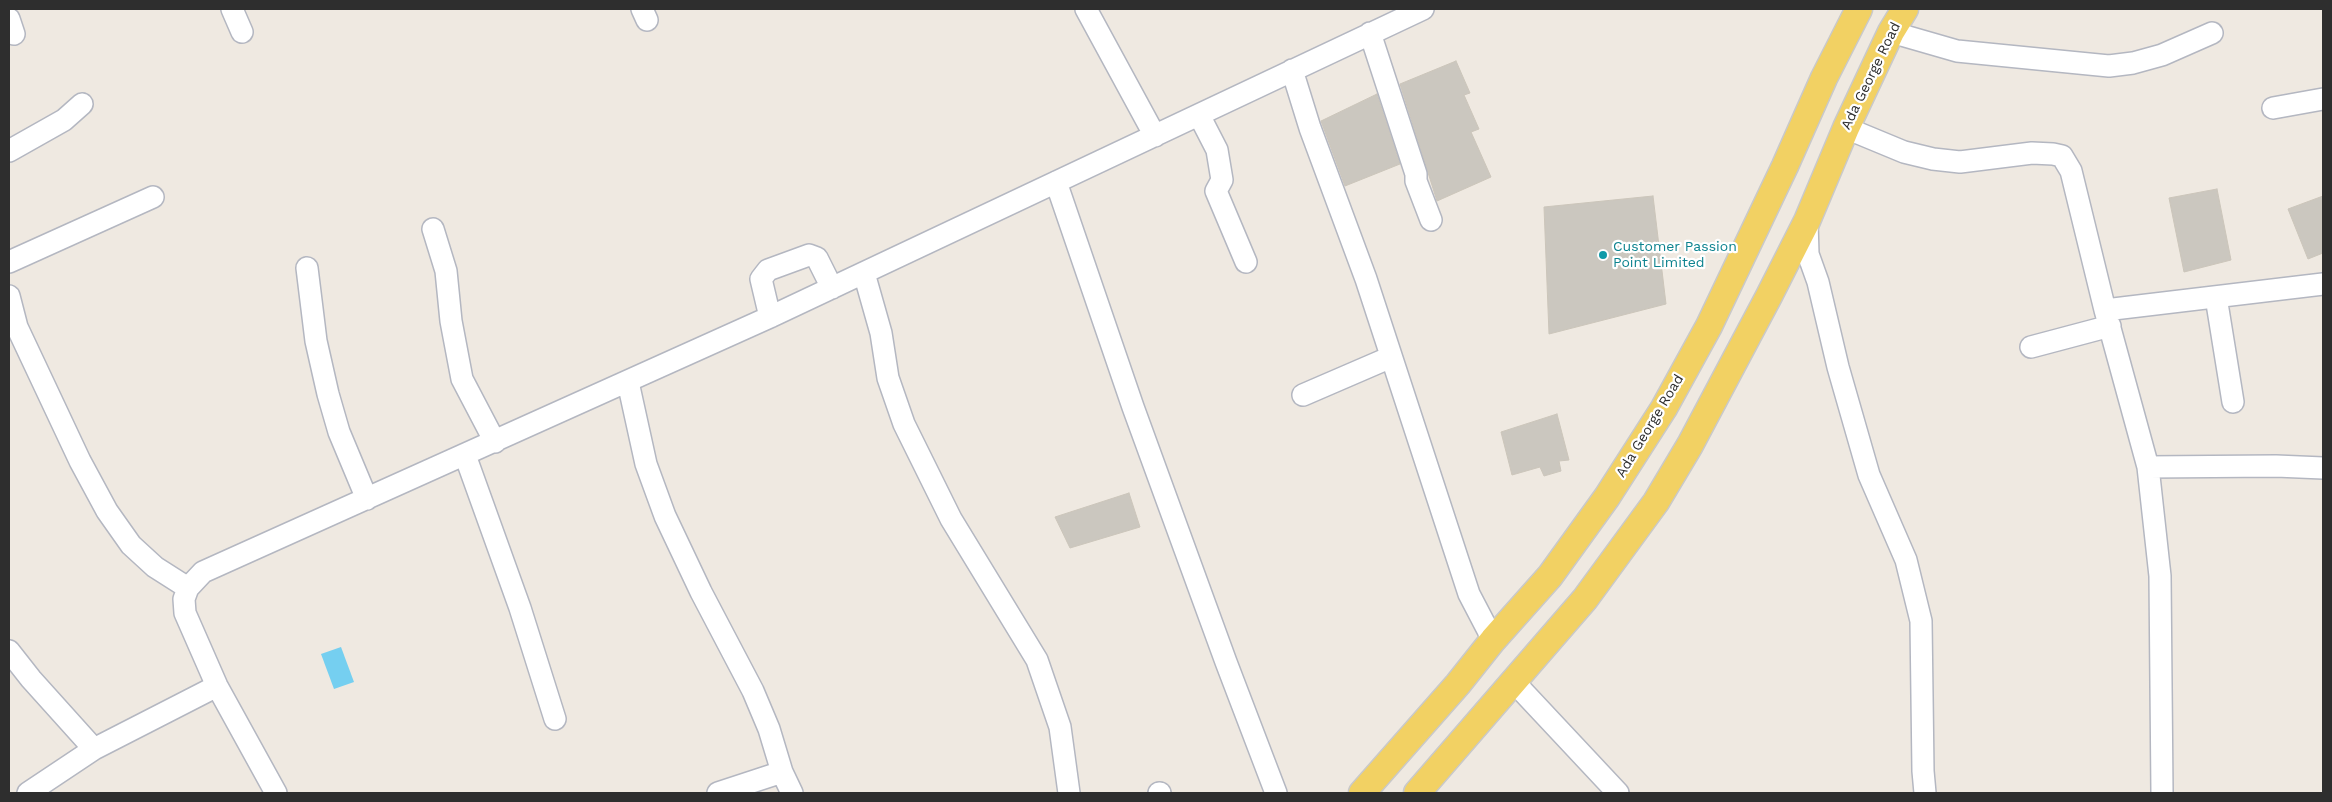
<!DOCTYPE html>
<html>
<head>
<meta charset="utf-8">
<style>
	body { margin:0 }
	#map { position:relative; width:2332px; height:802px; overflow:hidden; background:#efe9e1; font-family:"Work Sans",sans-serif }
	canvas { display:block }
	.frame { position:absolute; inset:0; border:10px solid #2e2e2e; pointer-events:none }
</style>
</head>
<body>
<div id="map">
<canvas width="2332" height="802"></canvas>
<div class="frame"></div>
</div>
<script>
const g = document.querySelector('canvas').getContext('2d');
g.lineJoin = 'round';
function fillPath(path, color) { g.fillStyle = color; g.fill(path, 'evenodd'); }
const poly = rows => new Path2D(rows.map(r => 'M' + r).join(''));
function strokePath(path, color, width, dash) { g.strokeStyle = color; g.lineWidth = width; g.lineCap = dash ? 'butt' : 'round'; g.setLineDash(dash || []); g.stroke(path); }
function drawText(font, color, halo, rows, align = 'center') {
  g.font = font + ' "Work Sans",sans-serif'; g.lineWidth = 4.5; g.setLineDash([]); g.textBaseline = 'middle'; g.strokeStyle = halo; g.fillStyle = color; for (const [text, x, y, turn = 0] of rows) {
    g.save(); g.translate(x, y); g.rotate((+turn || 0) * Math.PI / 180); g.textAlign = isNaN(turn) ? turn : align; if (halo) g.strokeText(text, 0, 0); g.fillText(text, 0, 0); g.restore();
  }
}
const water = poly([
	[341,647,354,682,334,689,321,654]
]);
const building = poly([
	[1456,61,1470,93,1464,95,1479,129,1471,132,1491,177,1437,201,1400,84,1456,61],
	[1377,94,1400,164,1345,186,1321,121,1377,94],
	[2217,189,2231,260,2184,272,2169,198,2217,189],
	[1653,196,1666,304,1549,334,1544,207,1653,196],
	[2323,196,2323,253,2308,259,2288,209,2323,196],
	[1557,414,1569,460,1559,461,1561,471,1544,476,1540,467,1512,475,1501,432,1557,414],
	[1129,493,1140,527,1070,548,1055,517,1129,493]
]);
const minor = poly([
	[232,9,242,32],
	[642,9,647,20],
	[1086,9,1155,136],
	[9,19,14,34],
	[1891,32,1957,51,2109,66,2133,63,2162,55,2212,33],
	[1370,33,1416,174,1416,181,1431,220],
	[1292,70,1310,128,1366,279,1469,594,1493,640],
	[2273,108,2323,99],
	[1199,115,1217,150,1222,180,1216,191,1246,262],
	[1846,128,1904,152,1933,159,1960,162,2032,153,2053,154,2062,156,2071,171,2105,310,2148,467,2160,576,2162,793],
	[9,151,64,120,82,104],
	[1056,182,1133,407,1226,662,1276,793],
	[1807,221,1808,254,1818,282,1838,367,1869,475,1906,560,1921,621,1923,771,1925,793],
	[433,229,446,271,451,321,462,379,495,442],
	[9,262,153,197],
	[307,268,316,341,328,394,339,432,367,499],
	[864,273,881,333,888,378,904,424,951,519,1037,660,1060,727,1069,793],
	[9,296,17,327,80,461,107,511,131,545,155,567,188,588],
	[2216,297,2233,402],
	[2105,310,2323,284],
	[770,317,761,279,768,270,809,255,817,258,832,288],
	[2031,347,2110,326],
	[628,382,646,464,665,516,701,592,753,691,769,729,782,772,792,793],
	[1303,395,1391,357],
	[465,455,520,608,555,719],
	[2148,467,2276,466,2323,468],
	[9,651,31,679,94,749],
	[1514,682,1618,793],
	[28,793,94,749,217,686],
	[276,793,217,686,185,613,184,599,188,588,203,572,770,317,1423,9],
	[718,793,782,772],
	[1159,793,1160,793]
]);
const major = poly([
	[1362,793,1458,684,1493,640,1550,576,1607,497,1664,408,1709,326,1785,166,1824,78,1859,9],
	[1417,793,1585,599,1656,502,1690,445,1769,296,1807,221,1846,128,1891,32,1905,9]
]);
const markers = [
	[1603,255,5,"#0f9aa8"]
];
const streetNames = [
	["Ada George Road",1871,76,-64],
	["Ada George Road",1650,426,-59]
];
const cultureNames = [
	["Customer Passion",1613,247],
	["Point Limited",1613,263]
];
fillPath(water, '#75cff0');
fillPath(building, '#cbc7bf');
strokePath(building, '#cbc5ba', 1);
strokePath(minor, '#b4b7c1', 24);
strokePath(major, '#c9c9c9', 29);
strokePath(minor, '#fff', 21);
strokePath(major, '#f2d163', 26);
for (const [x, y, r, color] of markers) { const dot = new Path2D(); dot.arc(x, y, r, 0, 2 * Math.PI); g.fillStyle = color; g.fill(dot); strokePath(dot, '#fff', 2); }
drawText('14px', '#2e2e2e', '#fff', streetNames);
drawText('14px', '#0d838f', '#fff', cultureNames, 'left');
</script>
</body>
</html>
